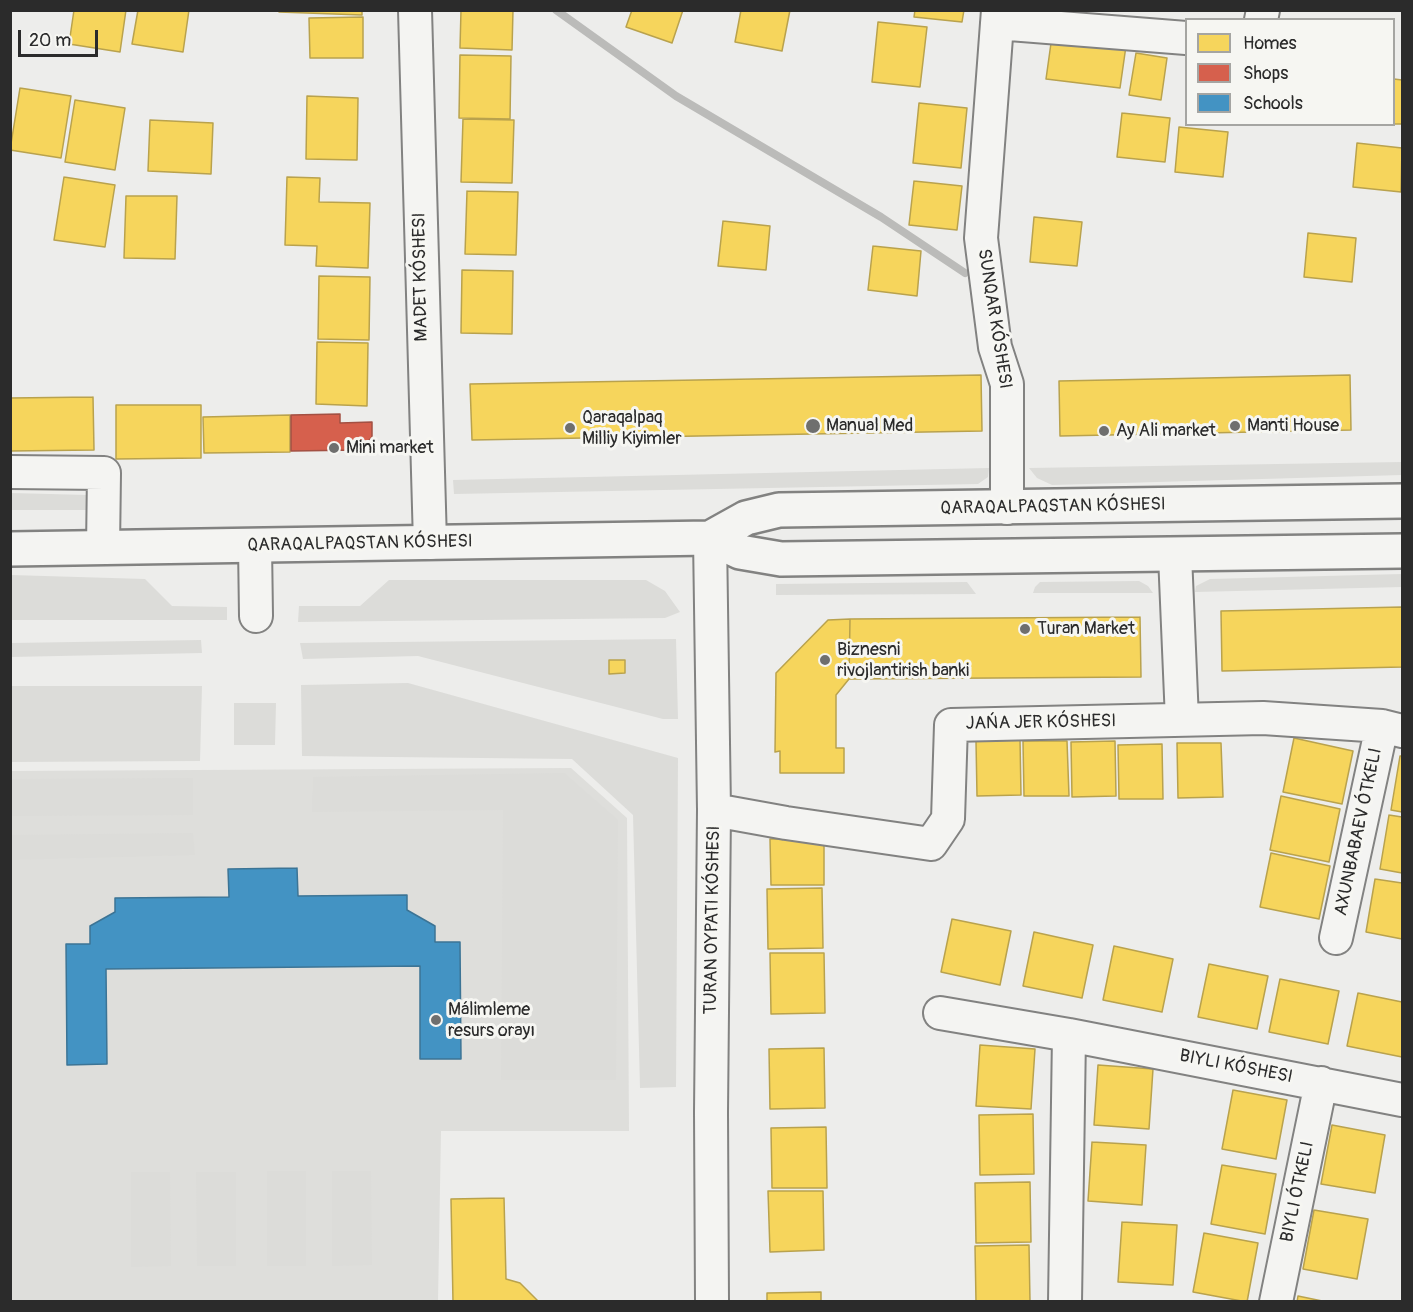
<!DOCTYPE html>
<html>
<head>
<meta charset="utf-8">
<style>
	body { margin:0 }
	#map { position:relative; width:1413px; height:1312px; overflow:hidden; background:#ededeb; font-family:Pangolin,sans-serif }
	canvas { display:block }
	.frame { position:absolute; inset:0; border:12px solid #2b2b2b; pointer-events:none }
	.legend { position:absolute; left:1185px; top:18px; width:210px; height:108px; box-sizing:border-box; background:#f6f6f2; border:2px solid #a5a5a2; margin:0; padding:8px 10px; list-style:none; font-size:18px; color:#2b2b2b }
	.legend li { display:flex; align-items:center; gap:12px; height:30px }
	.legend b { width:30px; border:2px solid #a5a5a2 }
	.scale { position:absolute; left:18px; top:30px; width:80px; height:27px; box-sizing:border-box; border:3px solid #2b2b2b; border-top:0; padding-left:8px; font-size:18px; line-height:21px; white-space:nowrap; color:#2b2b2b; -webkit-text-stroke:4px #f6f6f2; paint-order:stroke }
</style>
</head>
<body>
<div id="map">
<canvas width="1413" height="1312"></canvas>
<div class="frame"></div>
<ul class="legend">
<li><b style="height:16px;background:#f6d55c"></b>Homes</li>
<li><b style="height:16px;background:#d6604d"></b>Shops</li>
<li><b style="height:16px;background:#4393c3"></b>Schools</li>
</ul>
<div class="scale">20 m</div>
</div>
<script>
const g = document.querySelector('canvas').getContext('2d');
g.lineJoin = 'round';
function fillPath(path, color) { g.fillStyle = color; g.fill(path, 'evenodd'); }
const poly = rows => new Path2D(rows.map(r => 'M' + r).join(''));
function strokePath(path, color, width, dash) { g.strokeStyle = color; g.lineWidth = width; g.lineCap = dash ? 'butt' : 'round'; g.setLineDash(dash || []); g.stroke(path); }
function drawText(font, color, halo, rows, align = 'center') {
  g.font = font + ' Pangolin,sans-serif'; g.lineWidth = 6; g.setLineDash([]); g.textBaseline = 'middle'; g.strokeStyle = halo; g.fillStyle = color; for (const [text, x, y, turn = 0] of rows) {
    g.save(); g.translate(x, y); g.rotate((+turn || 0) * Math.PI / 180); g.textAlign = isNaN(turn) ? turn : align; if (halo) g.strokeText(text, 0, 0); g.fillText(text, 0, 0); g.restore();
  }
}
const built = poly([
	[571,768,627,818,629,1131,441,1131,438,1301,11,1301,10,771]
]);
const green = poly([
	[1402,462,1402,475,1052,485,1037,478,1029,468],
	[989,468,988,477,978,484,454,494,453,480],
	[11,493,88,495,88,510,11,510],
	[1402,574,1402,587,1195,592,1196,586,1210,579],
	[11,575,145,579,172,606,227,607,227,620,11,620],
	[389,580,646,580,665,591,680,612,665,618,298,622,299,606,360,606],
	[1139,581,1148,586,1153,593,1033,593,1035,587,1040,582],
	[967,582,976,594,776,595,776,584],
	[676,639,678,719,663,719,418,656,303,659,300,643],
	[201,640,202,653,11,657,11,643],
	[408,683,678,758,676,1087,640,1088,633,815,572,759,302,756,301,685],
	[10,686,202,686,200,761,11,762],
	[234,703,276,703,275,745,234,745],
	[564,773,618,820,616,1080,501,1080,503,810,312,812,313,777],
	[193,778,193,815,11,816,11,779],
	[193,833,195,855,11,860,11,835],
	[267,1171,306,1171,306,1266,267,1266],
	[332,1171,371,1171,372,1265,332,1266],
	[131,1172,170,1172,171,1266,131,1267],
	[196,1172,236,1172,236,1266,197,1266]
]);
const homes = poly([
	[74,10,126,10,120,52,69,44,74,10],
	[138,10,189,10,183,52,132,44,138,10],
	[279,10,362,10,362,15,279,12,279,10],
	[461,10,513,10,512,50,460,48,461,10],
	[632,10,683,10,672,43,626,27,632,10],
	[741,10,790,10,782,51,735,42,741,10],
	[915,10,964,10,962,22,914,17,915,10],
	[363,17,363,58,310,58,309,18,363,17],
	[878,22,927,27,920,87,872,82,878,22],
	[1052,36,1126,46,1120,88,1046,79,1052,36],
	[1136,53,1167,58,1161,100,1129,95,1136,53],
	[460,55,511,56,510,119,459,118,460,55],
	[1394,79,1402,80,1402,124,1394,124,1394,79],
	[20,88,71,96,61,158,10,150,20,88],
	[307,96,358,98,357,160,306,159,307,96],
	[75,100,125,108,115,170,65,162,75,100],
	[919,103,967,108,961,168,913,163,919,103],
	[1122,113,1170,118,1165,162,1117,157,1122,113],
	[463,119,514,120,512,183,461,182,463,119],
	[150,120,213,123,211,174,148,171,150,120],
	[1179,127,1228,132,1223,177,1175,172,1179,127],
	[1357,143,1402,148,1401,192,1353,187,1357,143],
	[64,177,115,185,105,247,54,240,64,177],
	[287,177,320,178,319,202,370,203,368,268,316,266,317,246,285,245,287,177],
	[914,181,962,186,957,230,909,225,914,181],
	[467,191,518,192,516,255,465,254,467,191],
	[126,196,177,196,175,259,124,258,126,196],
	[1034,217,1082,222,1077,266,1030,262,1034,217],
	[723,221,770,226,766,270,718,266,723,221],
	[1308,233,1356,238,1352,282,1304,277,1308,233],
	[873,246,921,251,917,296,868,290,873,246],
	[462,270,513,271,512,334,461,333,462,270],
	[319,276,370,277,369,340,318,339,319,276],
	[317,342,368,343,367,406,316,404,317,342],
	[981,375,982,431,472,440,470,384,981,375],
	[1350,375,1351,430,1060,436,1059,381,1350,375],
	[93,397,94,450,10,451,10,398,93,397],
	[116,405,201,405,201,458,116,459,116,405],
	[290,415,290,452,204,453,203,417,290,415],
	[1402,607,1402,667,1222,671,1221,611,1402,607],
	[1140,617,1141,677,849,679,850,619,1140,617],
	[850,619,849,679,836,695,836,748,844,748,844,773,780,773,780,751,775,752,776,673,828,620,850,619],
	[609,660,625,660,625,673,609,674,609,660],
	[1294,738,1353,751,1342,804,1283,792,1294,738],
	[1020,740,1021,795,977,796,976,741,1020,740],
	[1023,741,1067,741,1069,796,1024,796,1023,741],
	[1115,741,1116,796,1072,797,1071,742,1115,741],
	[1177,743,1221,743,1223,797,1178,798,1177,743],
	[1162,744,1163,799,1119,799,1118,745,1162,744],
	[1400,756,1402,756,1402,812,1391,810,1400,756],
	[1281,796,1340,809,1329,862,1270,850,1281,796],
	[1389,815,1402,817,1402,873,1380,869,1389,815],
	[770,839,824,839,824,885,771,885,770,839],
	[1271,853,1330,866,1319,919,1260,907,1271,853],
	[1375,879,1402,883,1402,939,1366,932,1375,879],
	[822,888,823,948,768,949,767,889,822,888],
	[952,919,1011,931,1000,985,941,972,952,919],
	[1034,932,1093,945,1082,998,1023,986,1034,932],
	[1114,946,1173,959,1162,1012,1103,1000,1114,946],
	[770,953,824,953,825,1013,771,1014,770,953],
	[1209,964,1268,976,1257,1029,1198,1017,1209,964],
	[1280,979,1339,991,1328,1044,1269,1032,1280,979],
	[1358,993,1402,1002,1402,1057,1347,1046,1358,993],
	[980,1045,1035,1049,1031,1109,976,1106,980,1045],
	[824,1048,825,1108,770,1109,769,1049,824,1048],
	[1098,1065,1153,1069,1149,1129,1094,1125,1098,1065],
	[1233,1090,1287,1100,1276,1159,1222,1149,1233,1090],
	[1033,1114,1034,1174,980,1175,979,1115,1033,1114],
	[1332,1125,1385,1135,1375,1193,1321,1184,1332,1125],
	[826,1127,827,1188,772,1188,771,1128,826,1127],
	[1092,1142,1146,1145,1142,1205,1088,1201,1092,1142],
	[1222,1165,1276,1174,1265,1234,1211,1224,1222,1165],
	[1030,1182,1031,1242,976,1243,975,1183,1030,1182],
	[768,1191,823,1191,824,1250,770,1252,768,1191],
	[504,1198,506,1279,520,1283,539,1302,453,1302,451,1199,504,1198],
	[1314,1210,1368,1219,1357,1279,1303,1269,1314,1210],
	[1122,1222,1177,1225,1173,1285,1118,1282,1122,1222],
	[1204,1233,1258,1243,1247,1302,1193,1292,1204,1233],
	[1029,1245,1030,1302,976,1302,975,1246,1029,1245],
	[821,1292,821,1302,767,1302,767,1293,821,1292],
	[1298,1296,1327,1302,1297,1302,1298,1296]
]);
const shops = poly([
	[340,414,340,423,372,422,372,437,360,450,291,451,291,415,340,414]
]);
const schools = poly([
	[297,868,298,896,407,895,407,910,435,926,435,942,460,942,461,1059,420,1059,420,966,106,969,107,1064,67,1065,66,944,90,944,90,926,115,912,115,898,229,897,228,869,297,868]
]);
const stream = poly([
	[556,10,676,96,881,217,965,273]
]);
const minor = poly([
	[415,10,430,543],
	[998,10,981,238,995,347,1007,384,1007,508],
	[1261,20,1263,10],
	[997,23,1186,38],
	[10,472,104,473,103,548],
	[710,538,714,810,711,1112,712,1302],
	[255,545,256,616],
	[1175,555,1182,720],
	[714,810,786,823,931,844,948,819,951,725,1263,718,1382,726,1402,731],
	[1336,938,1382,726],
	[940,1013,1069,1035,1402,1100],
	[1065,1302,1069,1035],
	[1276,1302,1321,1083]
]);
const major = poly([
	[710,538,746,518,779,510,1402,501],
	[10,549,710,538,740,552,781,559,1402,551]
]);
const markers = [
	[813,426,8,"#6f6f6e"],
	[1235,426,6,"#6f6f6e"],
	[570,428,6,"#6f6f6e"],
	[1104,431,6,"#6f6f6e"],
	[334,448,6,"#6f6f6e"],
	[1025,629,6,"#6f6f6e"],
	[825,660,6,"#6f6f6e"],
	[436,1020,6,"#6f6f6e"]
];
const streetNames = [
	["MADET KÓSHESI",421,277,-91],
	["SUNQAR KÓSHESI",994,319,81],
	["QARAQALPAQSTAN KÓSHESI",1053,507,-1],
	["QARAQALPAQSTAN KÓSHESI",360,544,-1],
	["JAŃA JER KÓSHESI",1041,723,-1],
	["AXUNBABAEV ÓTKELI",1359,832,-78],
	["TURAN OYPATI KÓSHESI",713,920,-89],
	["BIYLI KÓSHESI",1236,1067,11],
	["BIYLI ÓTKELI",1298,1192,-78]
];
const poiNames = [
	["Qaraqalpaq",582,418],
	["Milliy Kiyimler",582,439],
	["Manual Med",826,426],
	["Manti House",1247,426],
	["Ay Ali market",1116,431],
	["Mini market",346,448],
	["Turan Market",1037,629],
	["Biznesni",837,650],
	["rivojlantirish banki",837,671],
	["Málimleme",448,1010],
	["resurs orayı",448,1031]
];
fillPath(built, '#dededb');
fillPath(green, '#dcdcd9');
fillPath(homes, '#f6d55c');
strokePath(homes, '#b9a24d', 1.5);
fillPath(shops, '#d6604d');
strokePath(shops, '#a35043', 1.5);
fillPath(schools, '#4393c3');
strokePath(schools, '#3c7495', 1.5);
strokePath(stream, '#bbbbb9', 8);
strokePath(minor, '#828281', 36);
strokePath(major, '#828281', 38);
strokePath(minor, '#f4f4f2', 32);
strokePath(major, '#f4f4f2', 33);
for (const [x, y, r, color] of markers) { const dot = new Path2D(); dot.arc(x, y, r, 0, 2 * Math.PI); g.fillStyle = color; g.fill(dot); strokePath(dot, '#f6f6f2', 2); }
drawText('18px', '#2b2b2b', '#f6f6f2', streetNames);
drawText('18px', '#2b2b2b', '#f6f6f2', poiNames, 'left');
</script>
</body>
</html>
